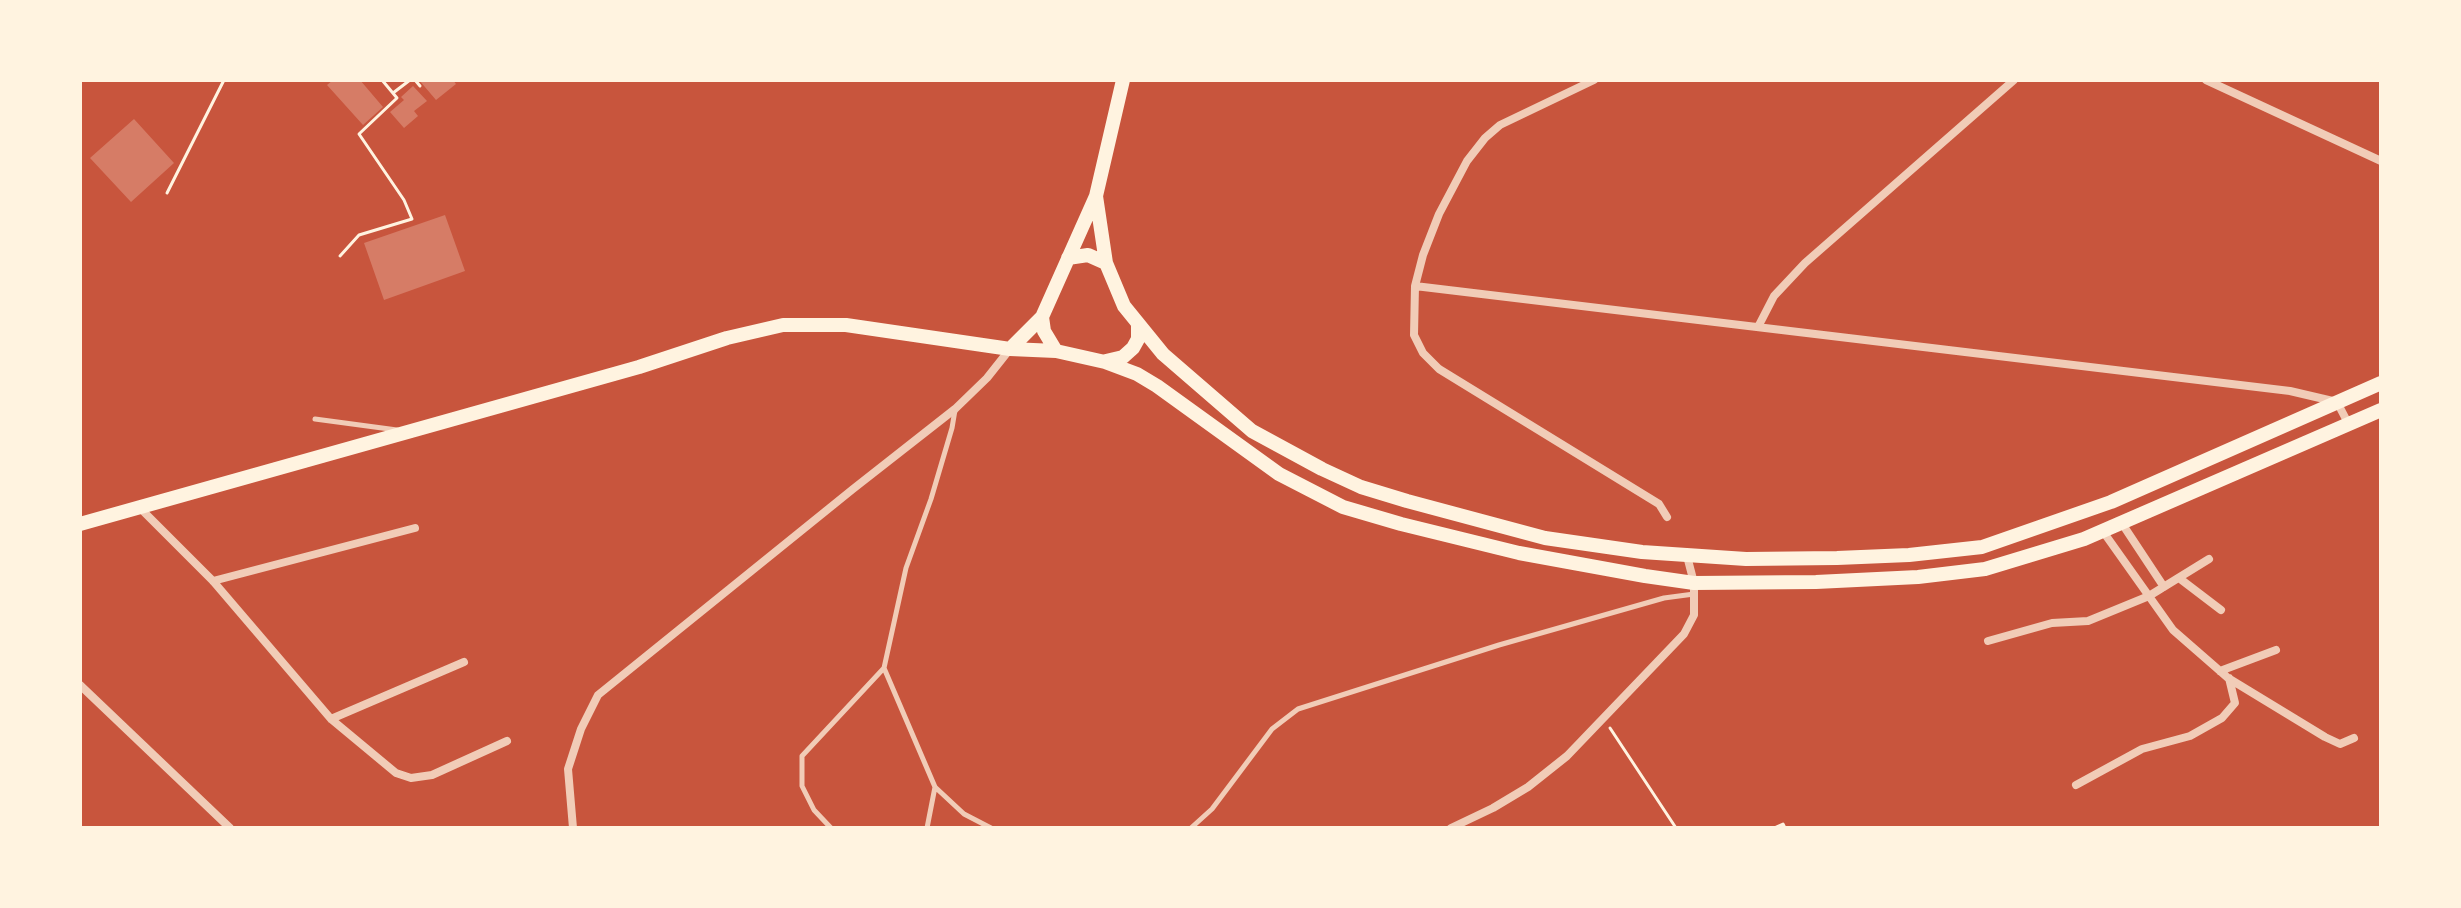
<!DOCTYPE html>
<html>
<head>
<meta charset="utf-8">
<style>
	body { margin:0 }
	#map { position:relative; width:2461px; height:908px; overflow:hidden; background:#c8553d; font-family:"Varela Round",sans-serif }
	canvas { display:block }
	.frame { position:absolute; inset:0; border:82px solid #fff3e0; pointer-events:none }
</style>
</head>
<body>
<div id="map">
<canvas width="2461" height="908"></canvas>
<div class="frame"></div>
</div>
<script>
const g = document.querySelector('canvas').getContext('2d');
g.lineJoin = 'round';
function fillPath(path, color) { g.fillStyle = color; g.fill(path, 'evenodd'); }
const poly = rows => new Path2D(rows.map(r => 'M' + r).join(''));
function strokePath(path, color, width, dash) { g.strokeStyle = color; g.lineWidth = width; g.lineCap = dash ? 'butt' : 'round'; g.setLineDash(dash || []); g.stroke(path); }
const building = poly([
	[333,80,360,80,383,107,363,125,327,85],
	[419,80,453,80,456,84,436,100],
	[413,86,427,101,414,111,418,116,404,128,390,112,404,100,401,97],
	[134,119,174,163,131,202,90,158],
	[445,215,465,271,384,300,364,243]
]);
const path = poly([
	[415,80,420,86],
	[393,93,410,80],
	[167,193,224,80],
	[340,256,359,235,412,219,404,200,359,134,397,98,382,80],
	[1610,728,1676,828],
	[1774,828,1783,824,1785,828]
]);
const service = poly([
	[955,410,952,428,931,499,906,568,884,668,935,787,964,814,991,828],
	[315,419,397,430],
	[831,828,814,810,802,786,802,756,884,668],
	[927,828,935,787],
	[1191,828,1212,809,1272,729,1298,709,1499,645,1664,598,1694,594]
]);
const minor = poly([
	[1594,80,1500,125,1485,138,1467,161,1439,214,1423,255,1415,286,1414,335,1423,353,1439,369,1659,504,1667,517],
	[2206,80,2381,161],
	[1415,286,2290,391,2337,402,2348,423],
	[1758,327,1774,296,1805,263,2014,80],
	[139,507,213,581,331,719,396,773,411,778,432,775,507,741],
	[2121,522,2164,587],
	[2102,530,2173,630,2228,678,2325,737,2340,744,2354,738],
	[2179,578,2221,610],
	[213,581,415,528],
	[1988,641,2052,623,2088,621,2149,596,2209,559],
	[2220,671,2276,650],
	[80,685,230,828],
	[331,719,464,662],
	[2076,785,2142,749,2190,736,2222,718,2235,703,2229,678],
	[573,828,568,769,581,729,598,695,853,489,955,409,987,378,1010,349],
	[1451,828,1493,808,1528,787,1567,756,1684,634,1694,615,1694,583,1687,556]
]);
const secondary = poly([
	[1096,196,1106,263,1124,306,1163,354,1252,431,1322,469,1361,487,1407,501,1545,538,1642,552,1746,559,1837,558,1909,555,1982,547,2111,502,2381,383],
	[1068,258,1088,255,1106,263],
	[1042,317,1044,331,1056,351],
	[1010,349,1042,317,1096,196,1123,80],
	[1106,361,1123,357,1133,348,1138,339,1138,325],
	[80,524,639,367,727,338,783,325,846,325,1010,349,1056,351,1105,362,1137,374,1157,386,1279,474,1343,507,1401,524,1519,553,1645,576,1694,583,1816,582,1918,577,1985,569,2084,539,2381,410]
]);
fillPath(building, '#d67c66');
strokePath(path, '#fff3e0', 3);
strokePath(service, '#f1ccb7', 5);
strokePath(minor, '#f1ccb7', 8);
strokePath(secondary, '#fff3e0', 14);
</script>
</body>
</html>
